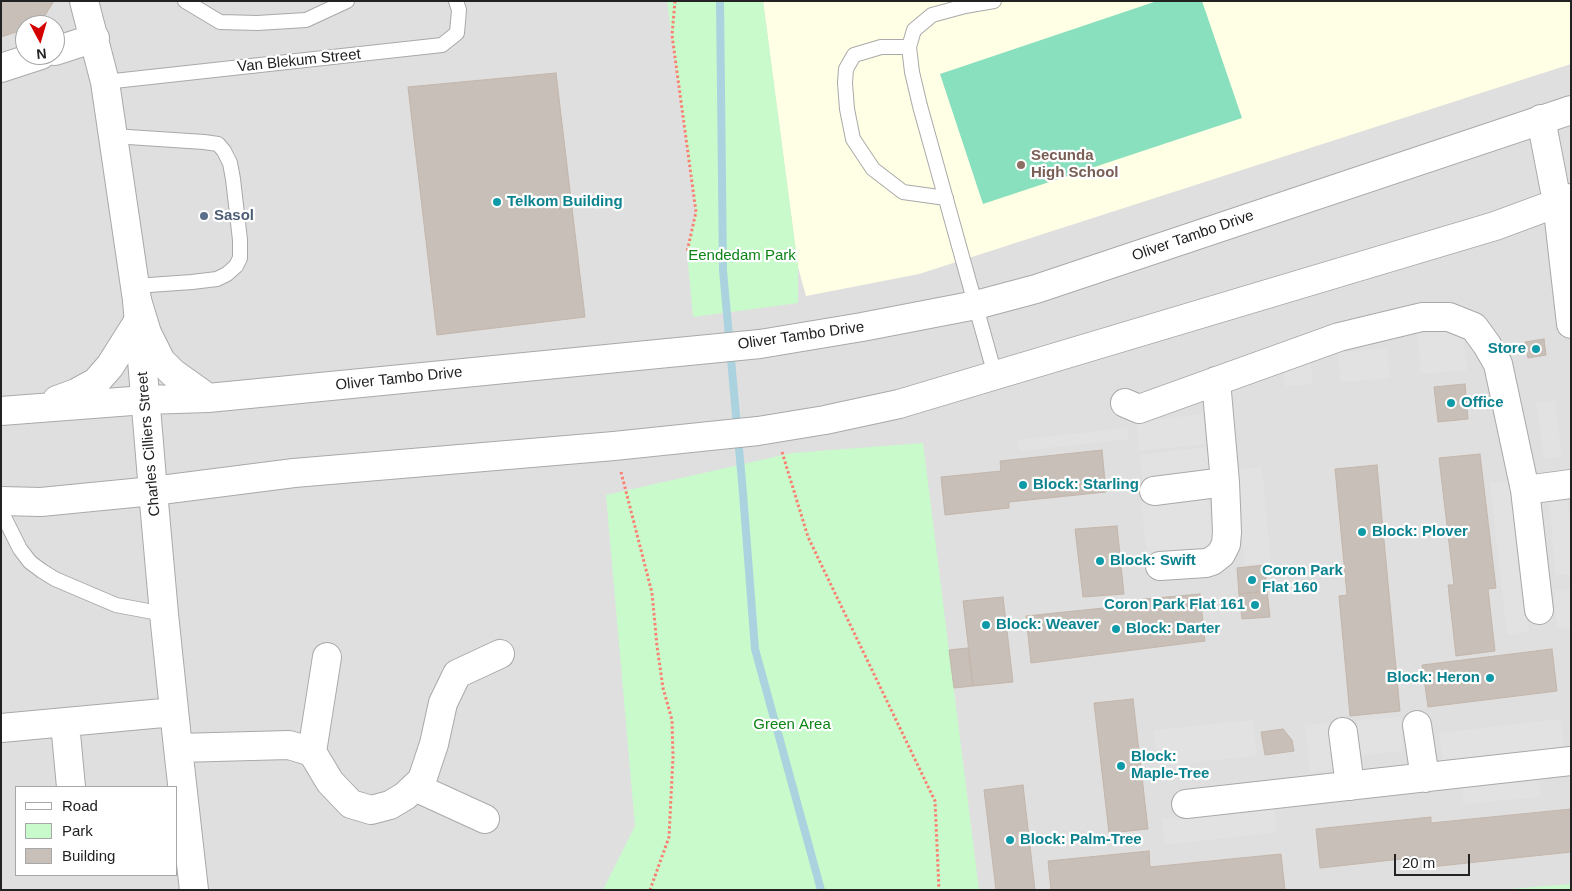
<!DOCTYPE html>
<html>
<head>
<meta charset="utf-8">
<style>
	body { margin:0 }
	#map { position:relative; width:1572px; height:891px; overflow:hidden; background:#f2efe9; font-family:Arial,sans-serif }
	canvas { display:block }
	.frame { position:absolute; inset:0; border:2px solid #222; pointer-events:none }
	.legend { position:absolute; left:15px; top:786px; width:162px; height:90px; box-sizing:border-box; background:#fff; border:1px solid #a7a7a7; margin:0; padding:6px 9px; list-style:none; font-size:15px; color:#222 }
	.legend li { display:flex; align-items:center; gap:10px; height:25px }
	.legend b { width:25px; border:1px solid #a7a7a7 }
	.north { position:absolute; left:15px; top:15px; width:50px; height:50px; box-sizing:border-box; background:#fff; border:1px solid #a7a7a7; border-radius:50%; rotate:174deg; font-size:14px; font-weight:700; line-height:20px; text-align:center; color:#222 }
	.north::after { content:''; display:block; margin:auto; width:18px; height:22px; background:#d40000; clip-path:polygon(50% 0,100% 100%,50% 72%,0 100%) }
	.scale { position:absolute; left:1394px; top:854px; width:76px; height:22px; box-sizing:border-box; border:2px solid #222; border-top:0; padding-left:6px; font-size:15px; line-height:18px; white-space:nowrap; color:#222; -webkit-text-stroke:4px #fff; paint-order:stroke }
</style>
</head>
<body>
<div id="map">
<canvas width="1572" height="891"></canvas>
<div class="frame"></div>
<ul class="legend">
<li><b style="height:6px;background:#fff"></b>Road</li>
<li><b style="height:14px;background:#c8facc"></b>Park</li>
<li><b style="height:14px;background:#c7bfb8"></b>Building</li>
</ul>
<div class="north">N</div>
<div class="scale">20 m</div>
</div>
<script>
const g = document.querySelector('canvas').getContext('2d');
g.lineJoin = 'round';
function fillPath(path, color) { g.fillStyle = color; g.fill(path, 'evenodd'); }
const poly = rows => new Path2D(rows.map(r => 'M' + r).join(''));
function strokePath(path, color, width, dash) { g.strokeStyle = color; g.lineWidth = width; g.lineCap = dash ? 'butt' : 'round'; g.setLineDash(dash || []); g.stroke(path); }
function drawText(font, color, halo, rows, align = 'center') {
  g.font = font + ' Arial,sans-serif'; g.lineWidth = 4.5; g.setLineDash([]); g.textBaseline = 'middle'; g.strokeStyle = halo; g.fillStyle = color; for (const [text, x, y, turn = 0] of rows) {
    g.save(); g.translate(x, y); g.rotate((+turn || 0) * Math.PI / 180); g.textAlign = isNaN(turn) ? turn : align; if (halo) g.strokeText(text, 0, 0); g.fillText(text, 0, 0); g.restore();
  }
}
const residential = poly([
	[1,1,1571,1,1571,890,1,890],
	[25,25,55,25,55,55,25,55],
	[16,787,176,787,176,875,16,875]
]);
const education = poly([
	[763,1,1571,1,1571,64,919,274,806,296,798,267]
]);
const park = poly([
	[667,1,763,1,798,267,798,303,693,317,687,252,696,212],
	[923,443,979,890,603,890,635,826,606,495,792,453],
	[1571,884,1571,890,1498,890]
]);
const pitch = poly([
	[1157,1,1202,1,1242,118,983,204,940,74]
]);
const parking = poly([
	[1462,328,1467,370,1421,374,1417,333],
	[1387,348,1390,378,1341,382,1338,353],
	[1310,359,1313,384,1285,386,1282,361],
	[1555,401,1562,457,1544,459,1536,403],
	[1203,414,1206,444,1139,451,1136,422],
	[1127,428,1128,439,1019,451,1017,440],
	[1207,447,1210,475,1143,482,1140,455],
	[1262,467,1271,563,1245,565,1236,470],
	[1511,481,1529,632,1507,635,1490,483],
	[1567,494,1571,542,1571,574,1555,575,1549,496],
	[1208,496,1214,550,1147,558,1141,503],
	[1571,589,1571,628,1557,629,1554,591],
	[1400,717,1403,751,1360,755,1357,721],
	[1561,719,1564,752,1443,766,1439,733],
	[1253,720,1257,756,1158,766,1154,730],
	[1329,723,1334,769,1310,772,1305,725],
	[1539,781,1541,797,1463,804,1462,788],
	[1274,806,1277,832,1165,845,1162,819]
]);
const stream = poly([
	[720,1,723,270,743,493,755,649,821,890]
]);
const building = poly([
	[1,1,54,1,39,25,25,25,25,29,1,37,1,1],
	[556,73,585,317,437,335,408,87,556,73],
	[1544,339,1546,355,1528,358,1525,342,1544,339],
	[1465,384,1468,419,1438,422,1434,387,1465,384],
	[1102,450,1106,492,1009,502,1009,508,945,515,941,477,1001,471,1000,461,1102,450],
	[1480,454,1496,588,1488,589,1495,651,1456,656,1448,585,1454,585,1439,458,1480,454],
	[1377,465,1400,711,1350,716,1339,596,1347,595,1335,469,1377,465],
	[1117,526,1124,594,1083,597,1075,529,1117,526],
	[1265,565,1267,591,1239,594,1237,568,1265,565],
	[1267,591,1270,617,1242,619,1239,594,1267,591],
	[1200,594,1205,641,1031,663,1026,616,1123,606,1122,601,1200,594],
	[1003,597,1013,682,973,686,963,601,1003,597],
	[968,648,973,686,954,688,949,650,968,648],
	[1552,649,1557,691,1428,707,1422,665,1552,649],
	[1133,699,1148,829,1109,833,1094,703,1133,699],
	[1283,729,1292,740,1294,751,1265,755,1261,732,1283,729],
	[1023,785,1035,890,996,890,984,790,1023,785],
	[1571,809,1571,852,1430,867,1429,856,1320,868,1316,829,1431,817,1431,823,1571,809],
	[1149,851,1150,867,1281,854,1285,890,1051,890,1048,861,1149,851]
]);
const path = poly([
	[675,1,672,35,696,212,687,252],
	[782,452,808,537,935,801,939,890],
	[621,472,652,593,657,646,663,688,672,720,673,757,669,837,650,890]
]);
const service = poly([
	[185,1,220,22,257,23,306,20,347,1],
	[994,1,965,6,932,15,914,30,909,47,912,72,920,106,995,375],
	[909,47,881,47,854,55,846,69,845,83,847,109,853,139,873,169,903,192,946,198],
	[105,82,442,45,457,33,459,10,456,1],
	[113,136,204,142,218,144,224,151,230,163,233,179,240,240,240,258,236,266,227,274,217,279,192,282,135,286],
	[1,511,20,549,30,562,42,571,55,579,116,605,164,614]
]);
const minor = poly([
	[84,1,105,82,137,300,153,491,164,614,178,748,194,890],
	[55,51,95,38],
	[1,68,41,55],
	[1541,119,1557,202,1571,324],
	[1125,403,1139,409,1339,337,1422,317,1449,317,1474,327,1487,345,1498,364,1525,490,1571,484],
	[1525,490,1539,610],
	[1154,491,1225,482],
	[1160,566,1206,563,1212,561,1221,554,1226,544,1227,532,1225,482,1216,381],
	[65,723,71,787],
	[1417,725,1425,778],
	[1,728,174,712],
	[1343,732,1350,786],
	[178,748,289,745,312,752,330,782,351,804,371,810,390,805,405,796,422,780,434,744,443,703,457,674,500,654],
	[312,752,327,657],
	[415,787,485,819],
	[1186,804,1571,761]
]);
const tertiary = poly([
	[137,300,147,333,161,361,173,373,208,398],
	[57,400,76,393,96,382,110,366,139,320],
	[1,411,145,400,208,398,760,344,862,327,976,305,1036,289,1571,110],
	[1,501,41,502,153,491,294,473,614,446,758,431,825,420,899,404,1495,226,1571,198]
]);
const markers = [
	[1021,165,5,"#8d6e63"],
	[497,202,5,"#0f9aa8"],
	[204,216,5,"#5c6f8a"],
	[1536,349,5,"#0f9aa8"],
	[1451,403,5,"#0f9aa8"],
	[1023,485,5,"#0f9aa8"],
	[1362,532,5,"#0f9aa8"],
	[1100,561,5,"#0f9aa8"],
	[1252,580,5,"#0f9aa8"],
	[1255,605,5,"#0f9aa8"],
	[986,625,5,"#0f9aa8"],
	[1116,629,5,"#0f9aa8"],
	[1490,678,5,"#0f9aa8"],
	[1121,766,5,"#0f9aa8"],
	[1010,840,5,"#0f9aa8"]
];
const streetNames = [
	["Van Blekum Street",299,61,-6],
	["Oliver Tambo Drive",1193,236,-19],
	["Oliver Tambo Drive",801,336,-8],
	["Oliver Tambo Drive",399,379,-6],
	["Charles Cilliers Street",149,444,-95]
];
const educationNames = [
	["Secunda",1031,156],
	["High School",1031,173]
];
const cultureNames = [
	["Telkom Building",507,202],
	["Store",1526,349,"right"],
	["Office",1461,403],
	["Block: Starling",1033,485],
	["Block: Plover",1372,532],
	["Block: Swift",1110,561],
	["Coron Park",1262,571],
	["Flat 160",1262,588],
	["Coron Park Flat 161",1245,605,"right"],
	["Block: Weaver",996,625],
	["Block: Darter",1126,629],
	["Block: Heron",1480,678,"right"],
	["Block:",1131,757],
	["Maple-Tree",1131,774],
	["Block: Palm-Tree",1020,840]
];
const serviceNames = [
	["Sasol",214,216]
];
const parkNames = [
	["Eendedam Park",742,256],
	["Green Area",792,725]
];
fillPath(residential, '#e0dfdf');
fillPath(education, '#ffffe5');
fillPath(park, '#c8facc');
fillPath(pitch, '#88e0be');
fillPath(parking, '#e2e2e2');
strokePath(stream, '#aad3df', 8);
fillPath(building, '#c7bfb8');
strokePath(building, '#c4b6ab', 1);
strokePath(service, '#a9a9a9', 16);
strokePath(minor, '#a9a9a9', 30);
strokePath(tertiary, '#a9a9a9', 30);
strokePath(path, '#fa8072', 3, [2.5, 2.5]);
strokePath(service, '#fff', 14);
strokePath(minor, '#fff', 28);
strokePath(tertiary, '#fff', 28);
for (const [x, y, r, color] of markers) { const dot = new Path2D(); dot.arc(x, y, r, 0, 2 * Math.PI); g.fillStyle = color; g.fill(dot); strokePath(dot, '#fff', 2); }
drawText('15px', '#222', '#fff', streetNames);
drawText('bold 15px', '#785e54', '#fff', educationNames, 'left');
drawText('bold 15px', '#0d838f', '#fff', cultureNames, 'left');
drawText('bold 15px', '#4e5e75', '#fff', serviceNames, 'left');
drawText('15px', '#0c8416', '#fff', parkNames);
</script>
</body>
</html>
